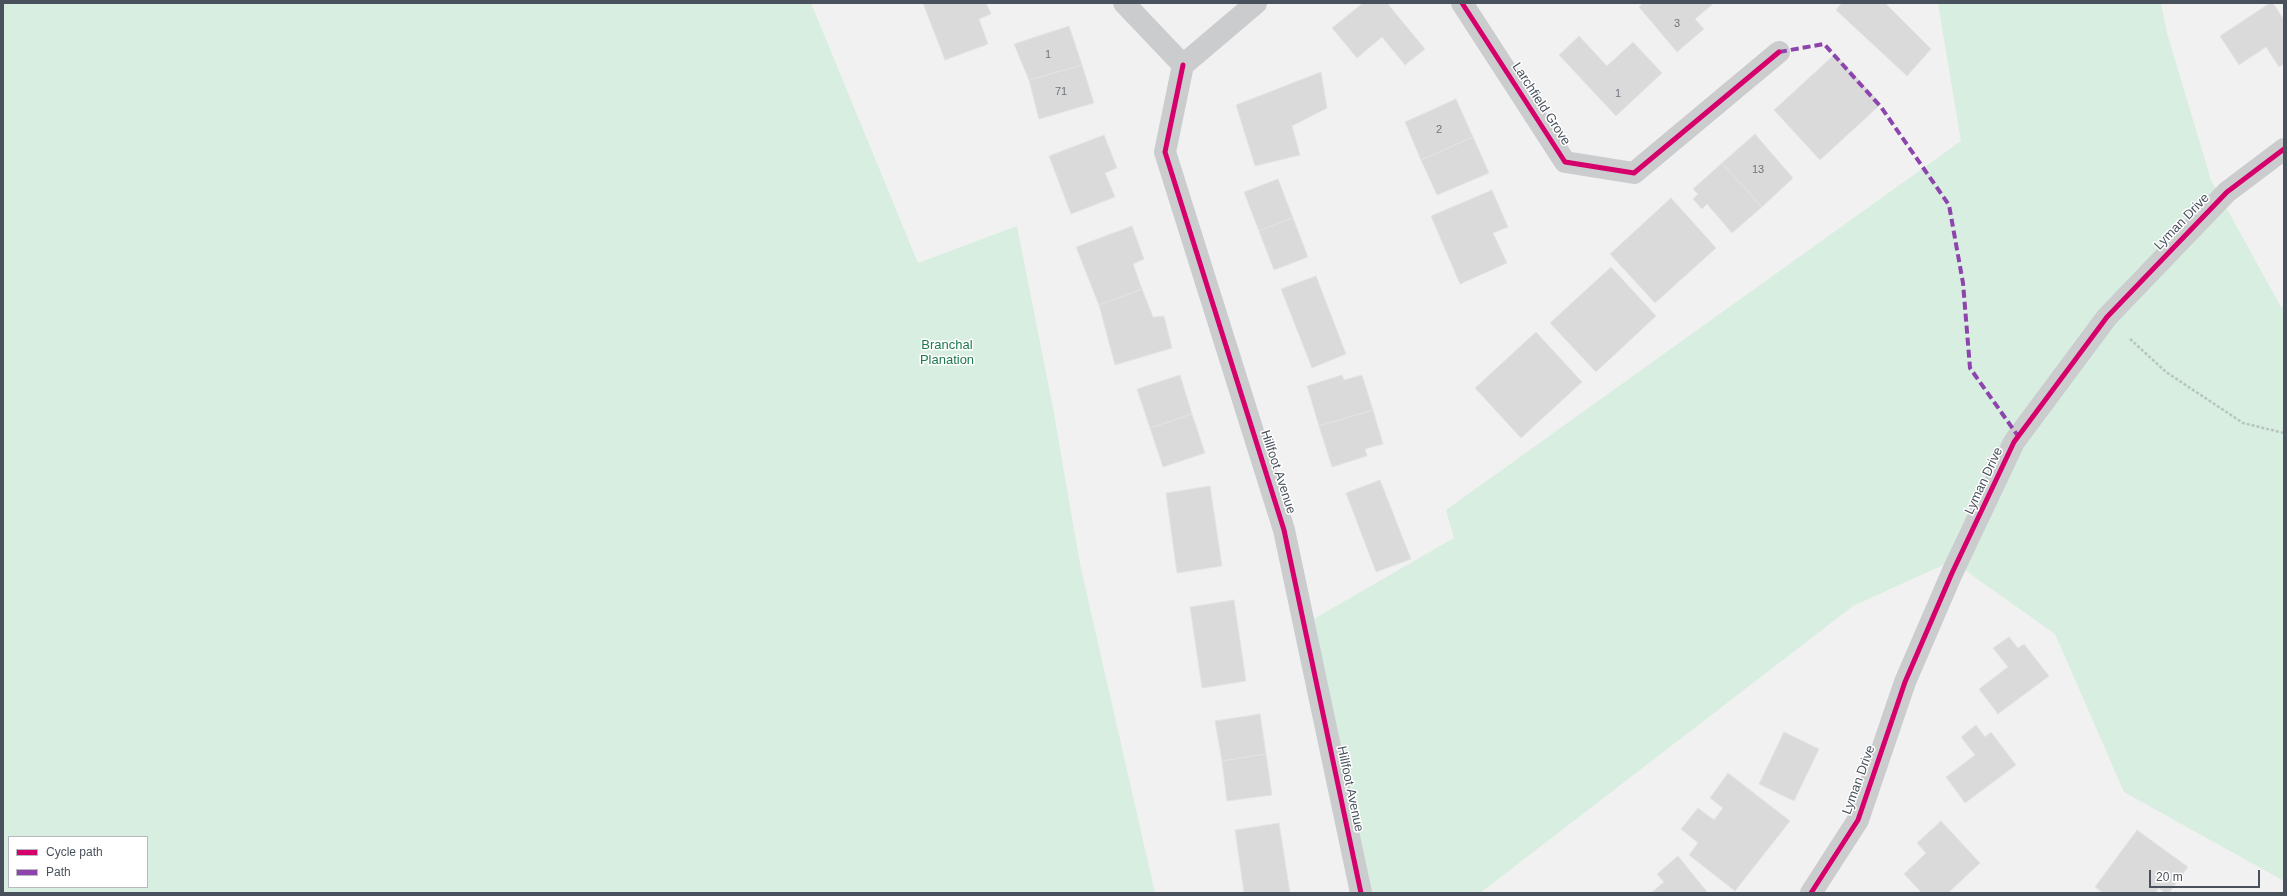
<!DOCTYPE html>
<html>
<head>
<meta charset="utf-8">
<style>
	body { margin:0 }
	#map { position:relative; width:2287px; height:896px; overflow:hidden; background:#f1f1f1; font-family:Helvetica,sans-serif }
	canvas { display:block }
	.frame { position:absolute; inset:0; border:4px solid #49525c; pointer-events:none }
	.legend { position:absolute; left:8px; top:836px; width:140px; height:52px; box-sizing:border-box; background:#fff; border:1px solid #b6babe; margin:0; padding:5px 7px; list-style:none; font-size:12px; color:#49525c }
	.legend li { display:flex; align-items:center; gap:8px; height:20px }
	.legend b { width:20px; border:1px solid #b6babe }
	.scale { position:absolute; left:2149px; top:870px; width:111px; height:18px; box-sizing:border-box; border:2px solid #49525c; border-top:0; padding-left:5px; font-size:12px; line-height:14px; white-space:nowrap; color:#49525c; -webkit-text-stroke:3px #fff; paint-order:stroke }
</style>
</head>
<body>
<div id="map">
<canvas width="2287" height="896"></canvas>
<div class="frame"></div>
<ul class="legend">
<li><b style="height:5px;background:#d6006c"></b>Cycle path</li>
<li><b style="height:5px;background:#8e44ad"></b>Path</li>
</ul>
<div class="scale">20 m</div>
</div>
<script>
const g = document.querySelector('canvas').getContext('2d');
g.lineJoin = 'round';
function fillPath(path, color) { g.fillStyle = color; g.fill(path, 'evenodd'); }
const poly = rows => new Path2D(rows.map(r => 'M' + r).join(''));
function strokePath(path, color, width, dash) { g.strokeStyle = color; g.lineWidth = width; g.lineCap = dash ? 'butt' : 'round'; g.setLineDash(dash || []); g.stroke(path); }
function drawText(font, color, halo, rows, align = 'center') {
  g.font = font + ' Helvetica,sans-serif'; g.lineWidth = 3; g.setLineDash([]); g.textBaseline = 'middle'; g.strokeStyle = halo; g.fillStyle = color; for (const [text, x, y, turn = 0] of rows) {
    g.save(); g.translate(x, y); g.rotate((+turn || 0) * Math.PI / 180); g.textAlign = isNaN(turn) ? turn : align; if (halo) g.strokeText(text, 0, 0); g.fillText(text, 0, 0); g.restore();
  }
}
const green = poly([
	[3,3,811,3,918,263,1017,226,1053,408,1080,564,1155,893,3,893],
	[9,837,147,837,147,887,9,887],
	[1938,3,2161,3,2167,33,2211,180,2281,307,2284,308,2284,881,2124,792,2055,634,1952,561,1853,606,1480,893,1361,893,1305,624,1454,538,1446,510,1961,141]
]);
const building = poly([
	[923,3,986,3,991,14,979,19,988,44,945,60,923,3],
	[1363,3,1387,3,1425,49,1405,65,1382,37,1357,58,1332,28,1363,3],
	[1643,3,1714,3,1695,19,1704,29,1677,52,1639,7,1643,3],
	[1842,3,1885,3,1931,49,1907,76,1836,10,1842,3],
	[2270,3,2273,3,2284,20,2284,64,2279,67,2266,47,2239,65,2220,36,2270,3],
	[1069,26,1082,65,1029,80,1014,44,1069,26],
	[1579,36,1607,66,1633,42,1662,73,1616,116,1559,55,1579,36],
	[1835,54,1881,104,1820,160,1774,110,1835,54],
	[1082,65,1094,103,1039,119,1029,80,1082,65],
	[1321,72,1327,108,1292,126,1300,155,1255,166,1236,105,1321,72],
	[1456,99,1473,137,1421,160,1405,122,1456,99],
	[1755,134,1793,178,1762,207,1722,163,1755,134],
	[1104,135,1117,168,1105,173,1115,197,1071,214,1049,156,1104,135],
	[1473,137,1489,173,1437,195,1421,160,1473,137],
	[1722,163,1762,207,1732,233,1707,204,1702,209,1693,199,1698,194,1693,189,1722,163],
	[1278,179,1293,218,1259,231,1244,192,1278,179],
	[1492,190,1508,227,1493,233,1507,263,1460,284,1431,216,1492,190],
	[1671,198,1716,248,1655,303,1610,254,1671,198],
	[1293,218,1308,257,1274,270,1259,231,1293,218],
	[1132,226,1144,259,1133,264,1142,289,1099,305,1076,247,1132,226],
	[1611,267,1656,316,1596,372,1550,323,1611,267],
	[1316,276,1346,354,1312,368,1281,289,1316,276],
	[1142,289,1153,317,1164,316,1172,348,1115,365,1099,305,1142,289],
	[1536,332,1582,382,1521,438,1475,388,1536,332],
	[1180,375,1192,414,1150,428,1137,389,1180,375],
	[1342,375,1344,380,1362,375,1373,410,1319,426,1307,386,1342,375],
	[1373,410,1383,444,1365,449,1367,456,1332,467,1319,426,1373,410],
	[1192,414,1205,453,1163,467,1150,428,1192,414],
	[1380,480,1411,559,1376,572,1346,493,1380,480],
	[1210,486,1222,566,1177,573,1166,493,1210,486],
	[1234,600,1246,681,1202,688,1190,607,1234,600],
	[2009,637,2018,648,2024,644,2049,676,1998,714,1979,689,2008,667,1993,648,2009,637],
	[1260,714,1266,754,1222,761,1215,721,1260,714],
	[1976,725,1985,737,1991,732,2016,765,1965,803,1946,777,1975,755,1961,737,1976,725],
	[1784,732,1819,749,1794,801,1759,784,1784,732],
	[1266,754,1272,795,1227,801,1222,761,1266,754],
	[1728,773,1790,821,1735,891,1689,855,1698,843,1681,829,1698,808,1714,820,1723,808,1710,798,1728,773],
	[1941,821,1980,863,1948,893,1922,893,1904,874,1926,853,1917,843,1941,821],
	[1279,823,1290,893,1244,893,1235,830,1279,823],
	[2137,830,2188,867,2169,893,2165,893,2159,888,2155,893,2103,893,2095,887,2137,830],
	[1678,856,1708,893,1651,893,1664,882,1657,874,1678,856]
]);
const path = poly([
	[2130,339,2166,372,2243,423,2284,433]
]);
const minor = poly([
	[1124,3,1183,65],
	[1462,3,1565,162,1634,173,1779,52],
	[1183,65,1165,152,1284,530,1361,893],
	[1183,65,1256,3],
	[1811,893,1858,820,1905,682,1952,573,2014,442,2107,317,2227,192,2284,149]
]);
const quiet = poly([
	[1779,52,1824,44,1881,107,1949,205,1963,283,1970,368,2018,436]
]);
const cycleway = poly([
	[1462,3,1565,162,1634,173,1779,52],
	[1183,65,1165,152,1284,530,1361,893],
	[1811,893,1858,820,1905,682,1952,573,2014,442,2107,317,2227,192,2284,149]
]);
const numberNames = [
	["3",1677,24],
	["1",1048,55],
	["71",1061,92],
	["1",1618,94],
	["2",1439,130],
	["13",1758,170]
];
const streetNames = [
	["Larchfield Grove",1541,104,57],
	["Lyman Drive",2182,222,-46],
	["Hillfoot Avenue",1278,472,72],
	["Lyman Drive",1984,481,-65],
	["Lyman Drive",1859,780,-70],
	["Hillfoot Avenue",1350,789,78]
];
const parkNames = [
	["Branchal",947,345],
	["Planation",947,360]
];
fillPath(green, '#d7eee1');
fillPath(building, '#dadadb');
strokePath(building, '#e2e3e4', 1);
strokePath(path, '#b9c4c1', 2.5, [3, 2]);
strokePath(minor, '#cbccce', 22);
strokePath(quiet, '#8e44ad', 4, [8, 4]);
strokePath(cycleway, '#d6006c', 5);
drawText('11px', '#6e757c', null, numberNames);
drawText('13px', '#49525c', '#fff', streetNames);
drawText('13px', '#1d794f', '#fff', parkNames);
</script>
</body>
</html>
